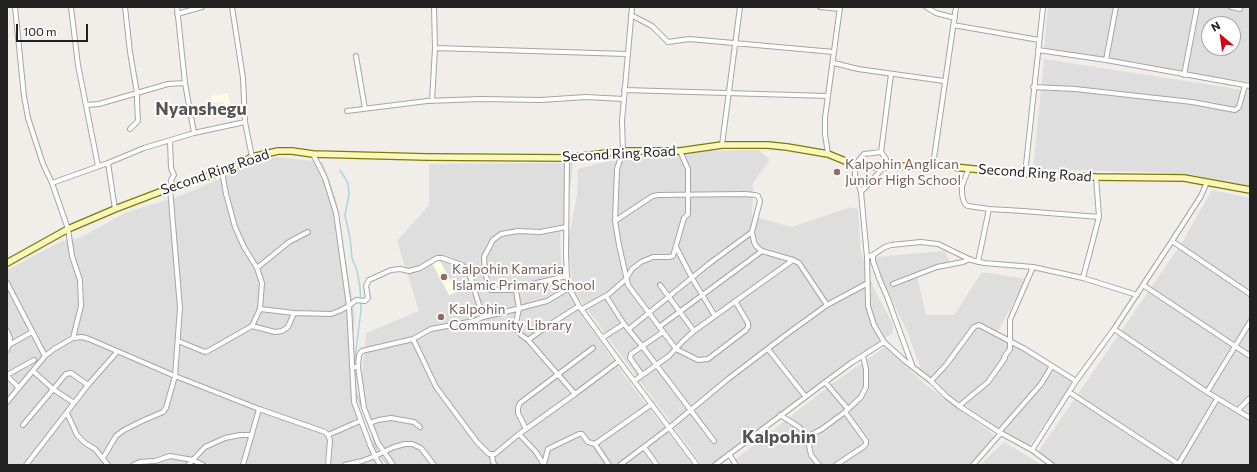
<!DOCTYPE html>
<html>
<head>
<meta charset="utf-8">
<style>
	body { margin:0 }
	#map { position:relative; width:1257px; height:472px; overflow:hidden; background:#f1ede8; font-family:Commissioner,sans-serif }
	canvas { display:block }
	.frame { position:absolute; inset:0; border:8px solid #212121; pointer-events:none }
	.north { position:absolute; left:1201px; top:16px; width:40px; height:40px; box-sizing:border-box; background:#fff; border:1px solid #a6a6a6; border-radius:50%; rotate:331deg; font-size:11px; font-weight:700; line-height:16px; text-align:center; color:#212121 }
	.north::after { content:''; display:block; margin:auto; width:14px; height:18px; background:#d20016; clip-path:polygon(50% 0,100% 100%,50% 72%,0 100%) }
	.scale { position:absolute; left:16px; top:24px; width:72px; height:18px; box-sizing:border-box; border:2px solid #212121; border-top:0; padding-left:5px; font-size:12px; line-height:14px; white-space:nowrap; color:#212121; -webkit-text-stroke:3px #fff; paint-order:stroke }
</style>
</head>
<body>
<div id="map">
<canvas width="1257" height="472"></canvas>
<div class="frame"></div>
<div class="north">N</div>
<div class="scale">100 m</div>
</div>
<script>
const g = document.querySelector('canvas').getContext('2d');
g.lineJoin = 'round';
function fillPath(path, color) { g.fillStyle = color; g.fill(path, 'evenodd'); }
const poly = rows => new Path2D(rows.map(r => 'M' + r).join(''));
function strokePath(path, color, width, dash) { g.strokeStyle = color; g.lineWidth = width; g.lineCap = dash ? 'butt' : 'round'; g.setLineDash(dash || []); g.stroke(path); }
function drawText(font, color, halo, rows, align = 'center') {
  g.font = font + ' Commissioner,sans-serif'; g.lineWidth = 4; g.setLineDash([]); g.textBaseline = 'middle'; g.strokeStyle = halo; g.fillStyle = color; for (const [text, x, y, turn = 0] of rows) {
    g.save(); g.translate(x, y); g.rotate((+turn || 0) * Math.PI / 180); g.textAlign = isNaN(turn) ? turn : align; if (halo) g.strokeText(text, 0, 0); g.fillText(text, 0, 0); g.restore();
  }
}
const residential = poly([
	[1048,7,1250,7,1250,82,1055,52,1044,48],
	[1209,24,1233,24,1233,48,1209,48],
	[1044,59,1250,91,1250,188,1198,176,1150,172,1033,169],
	[759,150,770,160,753,183,752,216,792,227,851,207,858,209,861,252,874,289,893,324,893,333,848,363,712,465,702,465,573,290,568,242,577,195,578,169,616,159,694,151],
	[277,157,323,162,337,203,355,317,351,363,351,390,367,435,382,465,7,465,7,270,62,241,79,238,127,212,180,196,260,161],
	[573,163,569,199,560,234,562,283,582,315,623,374,693,465,394,465,381,446,367,410,362,377,366,333,419,311,397,241,429,205,429,164],
	[1212,190,1250,198,1250,465,1056,465,1038,452,1181,244],
	[945,251,951,265,917,276,926,315,954,315,982,272,1026,279,998,331,1073,381,1029,447,1001,431,939,387,921,369,907,331,878,272,875,257],
	[885,347,926,385,993,434,994,438,970,465,728,465,833,383],
	[1004,442,1031,458,1041,465,980,465]
]);
const education = poly([
	[228,93,232,114,215,117,214,111,224,109,223,101,213,103,211,96],
	[439,259,456,292,449,295,432,263]
]);
const stream = poly([
	[340,170,348,183,349,194,345,215,350,238,352,258,357,271,360,287,361,310,354,367,356,393,371,430,375,446,380,455,388,465]
]);
const street = poly([
	[15,7,24,96,28,118,43,164,52,183,68,229,72,256,80,280,81,306,73,338],
	[71,7,78,65,98,166],
	[125,7,130,52,137,93,137,101,138,121,130,129],
	[177,7,185,83,194,133],
	[232,7,243,78,245,122,252,157],
	[632,7,624,99,622,121,623,151,617,169,615,221,619,245,628,285,676,349,698,360,708,359,746,330,748,327,748,323,735,301],
	[820,7,840,9],
	[926,7,936,13,955,18],
	[1231,7,1240,9],
	[177,14,202,7],
	[631,15,652,26,668,42,689,39,834,52],
	[953,25,1039,40],
	[435,48,627,54],
	[1038,50,1106,60,1250,86],
	[356,56,365,109],
	[1106,60,1116,7],
	[834,63,858,69,944,81],
	[1184,75,1197,7],
	[1033,87,1075,89,1192,102,1235,110,1239,107,1245,85],
	[624,90,828,96],
	[432,101,435,48,434,7],
	[86,105,99,104,168,84,185,83],
	[347,111,427,101,480,99,540,100,586,97,624,99],
	[722,145,740,7],
	[881,152,864,154,855,165,855,175,861,192,867,257,868,306,874,325,884,342,905,361,931,381,946,396,959,406,999,432,1032,450,1052,465],
	[313,154,325,178,336,213,349,306,354,402,370,445,375,456,394,447,405,444,412,444,421,448,434,465],
	[828,154,825,134,825,118,840,7],
	[567,158,566,255,567,276,569,288],
	[108,163,115,209],
	[933,165,956,7],
	[969,168,962,186,962,194,963,199,965,204,968,206,989,209,1023,211,1099,217],
	[1025,174,1043,7],
	[52,183,108,163,144,148,194,133,245,122],
	[861,192,884,167,886,159,881,152,891,74],
	[615,221,645,201,653,196,658,195,745,194,755,195,758,196,760,201,752,232,754,242,756,246,762,251,793,260,799,263,827,305],
	[1172,241,1250,294],
	[676,247,692,278,715,316],
	[873,255,873,261,879,278,888,299,912,365],
	[867,257,873,255,885,247,891,245,921,242,929,243,938,244,971,260,984,263,1033,267,1083,278,1137,295],
	[978,262,989,209],
	[257,268,289,242,308,232],
	[469,273,485,271],
	[567,276,519,287,516,290,519,309,515,327,520,334,528,340,575,394],
	[1083,278,1099,217,1096,177],
	[7,283,45,356],
	[893,284,937,267,963,262,970,259],
	[660,285,694,331],
	[1143,285,1250,356],
	[516,290,491,290,489,289,485,271,484,257,493,240,501,234,518,231,540,232,566,227],
	[606,296,624,324,642,346,714,441],
	[260,309,294,313,331,314,339,311,349,306,356,300,365,301,368,298,366,286,369,280,391,270,400,269,409,271,420,268,437,258,442,258,462,265,469,273,483,317],
	[582,309,609,294,626,279,632,269,641,262,653,257,669,257,673,256,684,218,688,214,688,169,680,151],
	[252,326,275,332,282,331,288,327,294,313],
	[659,327,762,251],
	[629,329,710,263,752,232],
	[1114,329,1207,392,1250,418],
	[7,331,10,338,10,342,7,350],
	[602,338,624,324],
	[413,339,436,387,477,442,489,454,495,454,519,434,575,394,619,361,697,465],
	[528,340,546,327,579,306],
	[178,341,205,352,208,351,252,326,260,309,262,283,257,268,244,247,235,227,226,194,222,172],
	[9,345,32,332],
	[768,349,805,396],
	[352,367,358,367,359,355,362,351,413,339,431,329,474,321,483,317,501,313,547,301,569,288,579,306,619,361],
	[358,367,364,408,378,443,393,465],
	[33,371,53,389,74,403],
	[7,375,34,360],
	[642,375,630,358,631,354,663,332],
	[7,376,19,388],
	[634,381,669,356,683,341,694,331,793,260],
	[931,381,946,365,974,327,979,325,1025,349,1076,381],
	[825,382,848,409],
	[1069,392,1180,465],
	[1207,392,1250,322],
	[7,402,45,356,54,349,73,338,82,337,89,339,175,376,259,409,325,432,328,435,330,440,328,465],
	[959,406,988,382,1005,358,1004,357,1010,349,1010,320,1033,267],
	[1238,410,1250,398],
	[67,413,77,435,85,443,95,449,108,465],
	[780,415,799,427,807,436,811,455,819,465],
	[370,423,378,420,391,418,414,422,420,427],
	[23,425,66,374,71,373,88,385],
	[526,429,518,413,518,408,520,403,593,348],
	[999,432,1041,384,1052,366],
	[519,434,536,452,544,465],
	[328,435,360,421],
	[807,436,809,436,822,429,845,412,861,397,866,387,866,369,863,356],
	[644,447,657,465],
	[1032,450,1076,381,1114,329,1172,241,1201,196,1207,182],
	[729,454,736,465],
	[492,455,493,462,495,465],
	[103,458,116,436,124,430,142,421,163,412,166,408,175,376,180,308,170,188,171,180,174,175,171,168,170,141],
	[544,464,548,449,579,434,582,434,588,442,595,444],
	[26,465,88,385,117,352],
	[133,465,140,462,155,461,170,456,193,460,203,465],
	[188,465,205,447,225,438,240,435,252,435],
	[243,465,259,409],
	[345,465,362,461,375,456,380,465],
	[609,465,595,444,652,404],
	[620,465,669,428,728,379,787,334,827,305,868,283],
	[715,465,828,380,851,363,884,342],
	[836,465,863,447,866,444,866,441,845,412],
	[973,465,1001,433],
	[1178,465,1217,399]
]);
const secondary = poly([
	[7,263,68,229,115,209,170,188,222,172,233,167,252,157,278,151,292,151,313,154,427,157,567,158,623,151,680,151,722,145,768,145,787,147,828,154,855,165,884,167,933,165,1025,174,1096,177,1184,178,1250,190]
]);
const markers = [
	[837,172,4,"#8d6e63"],
	[444,277,4,"#8d6e63"],
	[441,317,4,"#8d6e63"]
];
const streetNames = [
	["Second Ring Road",619,154,-3],
	["Second Ring Road",215,172,-19],
	["Second Ring Road",1035,173,4]
];
const educationNames = [
	["Kalpohin Anglican",845,164],
	["Junior High School",845,180],
	["Kalpohin Kamaria",452,269],
	["Islamic Primary School",452,285],
	["Kalpohin",449,309],
	["Community Library",449,325]
];
const districtNames = [
	["Nyanshegu",201,109],
	["Kalpohin",779,437]
];
fillPath(residential, '#dfdede');
fillPath(education, '#fffce3');
strokePath(stream, '#a8d8df', 1.5);
strokePath(street, '#a5a5a5', 6);
strokePath(secondary, '#7c7c04', 8);
strokePath(street, '#fff', 4);
strokePath(secondary, '#fbf7bc', 5.5);
for (const [x, y, r, color] of markers) { const dot = new Path2D(); dot.arc(x, y, r, 0, 2 * Math.PI); g.fillStyle = color; g.fill(dot); strokePath(dot, '#fff', 1.5); }
drawText('14px', '#212121', '#fff', streetNames);
drawText('14px', '#785e54', '#fff', educationNames, 'left');
drawText('bold 18px', '#545454', '#fff', districtNames);
</script>
</body>
</html>
